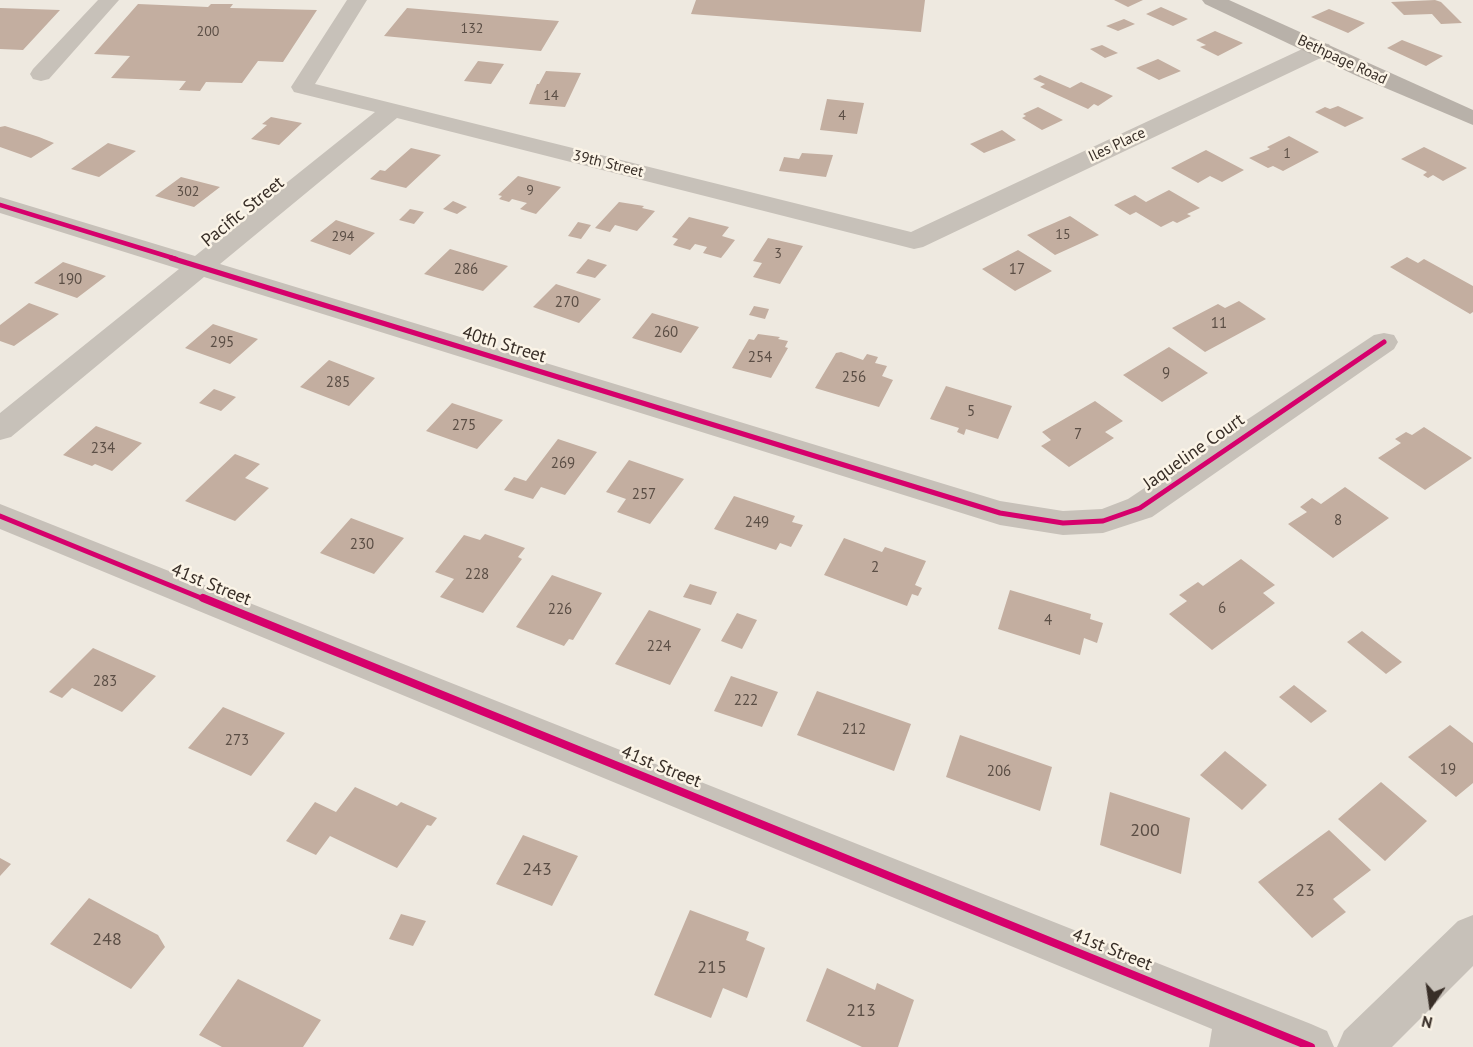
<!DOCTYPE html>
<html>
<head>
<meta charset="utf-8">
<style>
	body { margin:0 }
	#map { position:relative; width:1473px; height:1047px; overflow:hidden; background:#eee9e0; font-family:"PT Sans",sans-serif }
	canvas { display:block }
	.north { position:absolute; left:1401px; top:975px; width:60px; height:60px; -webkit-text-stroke:4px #fbf4e7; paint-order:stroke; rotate:193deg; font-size:16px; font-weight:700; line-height:24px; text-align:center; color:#382e27 }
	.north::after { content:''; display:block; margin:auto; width:21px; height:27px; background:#382e27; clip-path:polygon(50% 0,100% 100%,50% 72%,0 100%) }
</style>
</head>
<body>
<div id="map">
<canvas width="1473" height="1047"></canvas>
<div class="north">N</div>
</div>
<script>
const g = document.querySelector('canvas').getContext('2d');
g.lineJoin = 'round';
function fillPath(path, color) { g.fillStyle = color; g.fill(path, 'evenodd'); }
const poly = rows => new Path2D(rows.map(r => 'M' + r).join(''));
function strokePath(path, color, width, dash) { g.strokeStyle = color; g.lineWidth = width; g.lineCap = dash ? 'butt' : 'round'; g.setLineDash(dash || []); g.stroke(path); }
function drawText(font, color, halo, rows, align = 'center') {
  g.font = font + ' "PT Sans",sans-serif'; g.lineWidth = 5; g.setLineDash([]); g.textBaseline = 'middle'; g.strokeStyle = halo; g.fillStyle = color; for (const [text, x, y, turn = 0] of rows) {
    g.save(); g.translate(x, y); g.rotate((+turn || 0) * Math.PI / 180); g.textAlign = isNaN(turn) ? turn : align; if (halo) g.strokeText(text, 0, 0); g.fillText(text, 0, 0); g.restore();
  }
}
const building = poly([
	[696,0,925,0,921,32,691,14],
	[1114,0,1143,0,1128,7],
	[1435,0,1441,2,1462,23,1441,24,1432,14,1404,15,1391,2],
	[138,4,208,7,211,4,233,4,230,8,317,10,283,62,258,61,242,83,206,82,200,91,179,90,186,81,111,78,130,56,94,54],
	[1161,7,1188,19,1173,26,1146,14],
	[0,8,60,10,23,50,0,49],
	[407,8,559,21,541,51,384,36],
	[1329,9,1365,23,1348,33,1311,17],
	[1124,19,1135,24,1118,31,1106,26],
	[1215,31,1243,43,1218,56,1200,47,1206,45,1196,40],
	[1402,40,1443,56,1426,66,1387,48],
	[1102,45,1118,53,1105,58,1090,49],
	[1158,59,1181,71,1159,80,1136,68],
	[478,61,504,64,491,84,464,81],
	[546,71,581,73,565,107,529,104,537,84,539,84],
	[1040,75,1070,88,1081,82,1113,96,1098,106,1094,104,1088,109,1040,87,1045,84,1033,79],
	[827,99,864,103,857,134,820,130],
	[1338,106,1364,118,1345,127,1315,112,1325,107,1330,109],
	[1038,107,1063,120,1042,130,1022,118,1026,116,1023,114],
	[271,117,302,123,279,145,251,139,267,125,262,124],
	[5,126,39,137,54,143,31,158,0,147,0,127],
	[1002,130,1016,140,984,153,970,144],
	[1289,136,1319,152,1283,171,1273,166,1268,168,1249,158,1270,149,1267,147],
	[108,143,136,151,99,177,71,169],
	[1424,147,1467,168,1443,181,1433,175,1428,178,1423,175,1427,172,1401,159],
	[411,148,441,155,406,188,370,179,380,170,385,171],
	[1206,150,1244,170,1222,182,1210,176,1198,183,1171,168],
	[802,153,833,155,826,177,779,171,784,157,799,159],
	[518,176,561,187,536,214,520,209,527,203,512,199,509,202,499,199,502,196,498,195],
	[181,177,220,187,194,207,155,196],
	[1169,190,1200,208,1187,214,1191,216,1177,223,1173,221,1161,227,1136,212,1130,215,1114,205,1135,195,1146,202],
	[453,201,467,207,457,214,443,209],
	[619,202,644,206,642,208,655,211,637,231,615,225,610,232,595,228],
	[410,209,424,212,414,224,399,220],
	[1070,216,1099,235,1055,255,1027,235],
	[689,217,729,227,722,236,735,240,721,258,703,253,707,247,695,244,690,250,673,245,678,239,672,237],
	[336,220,375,233,350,255,310,241],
	[578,222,591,225,581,239,568,236],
	[768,238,803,246,780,284,753,277,762,263,753,261],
	[450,249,508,266,483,291,424,274],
	[1018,250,1052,271,1015,291,982,269],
	[1407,257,1418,263,1424,259,1473,286,1473,312,1470,314,1390,267],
	[588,259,607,265,595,278,576,273],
	[63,262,106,276,77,298,34,283],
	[556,284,601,299,579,323,533,307],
	[1239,301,1266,319,1205,352,1172,328,1218,304,1225,308],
	[29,303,59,314,14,346,0,341,0,325],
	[754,306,769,309,765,319,749,315],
	[652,313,699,327,681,353,632,338],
	[213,324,258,339,230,364,185,348],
	[758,334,780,337,778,339,788,341,785,347,788,348,771,378,732,368,749,339,754,340],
	[1169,347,1208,373,1162,402,1123,375],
	[841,352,863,360,867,354,878,357,875,363,887,366,882,376,893,380,879,407,815,388,836,353],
	[329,360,375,378,349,406,300,387],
	[946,386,1012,406,998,439,966,429,964,435,957,432,959,428,930,419],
	[214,389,236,397,221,411,199,403],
	[1095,401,1123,421,1105,432,1114,438,1069,467,1041,446,1051,440,1042,432],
	[452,403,503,420,477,449,426,431],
	[96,426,142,443,112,471,95,464,92,466,63,455],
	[1424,427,1472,458,1425,490,1378,458,1401,443,1395,439,1406,432,1412,435],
	[558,439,597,452,565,495,541,487,533,499,504,490,514,477,526,481],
	[235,454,260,464,245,478,269,488,235,521,185,501],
	[629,460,684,479,650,524,617,512,626,499,606,492],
	[1345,487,1389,518,1333,558,1288,524,1307,512,1300,507,1312,498,1321,504],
	[734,496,795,516,792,522,803,525,791,547,780,543,776,550,714,529],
	[351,518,404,538,374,574,320,553],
	[485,534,525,548,518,557,522,559,483,613,440,597,454,579,435,572,464,535,480,540],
	[844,538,882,552,885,547,926,561,915,585,922,588,918,596,912,594,907,606,824,575],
	[1241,559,1275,585,1263,593,1275,603,1212,650,1169,614,1187,601,1179,595,1198,582,1203,586],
	[552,575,602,593,573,640,569,639,564,646,516,627],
	[690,584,717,592,711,605,683,597],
	[1010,590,1091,614,1090,619,1103,623,1097,643,1084,638,1080,655,998,629],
	[649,610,701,629,670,685,615,664],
	[737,613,757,620,742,649,721,641],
	[1362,631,1402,662,1386,674,1347,642],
	[93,648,156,676,122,712,72,688,62,698,49,692],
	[731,676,778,692,762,727,714,711],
	[1294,685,1327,711,1311,723,1279,697],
	[817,691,911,724,894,771,797,735],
	[223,707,285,733,251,776,188,748],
	[1450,725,1473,743,1473,783,1456,797,1408,757],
	[960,735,1052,767,1040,811,946,777],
	[1225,751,1267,785,1242,810,1200,775],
	[1381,782,1427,821,1385,861,1338,819],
	[355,787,397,806,401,802,437,818,431,826,427,825,397,868,330,836,316,855,286,841,315,802,336,812],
	[1110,792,1190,818,1181,874,1100,845],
	[1329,830,1371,870,1333,899,1346,912,1312,938,1258,882],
	[523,835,578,856,552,906,496,884],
	[0,858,11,864,0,876],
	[89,898,158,935,165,947,131,989,50,944],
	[690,910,749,932,746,940,765,948,747,998,723,988,711,1018,654,995],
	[401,914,426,921,413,946,389,939],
	[827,968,875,990,877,983,914,1000,898,1047,862,1047,806,1021],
	[238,979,321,1020,303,1047,222,1047,199,1035]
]);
const street = poly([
	[98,0,119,0,49,79,41,81,33,79,30,74,33,69,98,0],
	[347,0,367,0,315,84,911,232,1313,44,1321,43,1329,44,1332,49,1329,54,923,247,914,249,397,118,220,264,1000,501,1063,511,1102,509,1128,499,1374,335,1384,333,1394,335,1398,342,1394,349,1152,517,1103,533,1063,535,1000,525,204,277,11,437,0,440,0,413,179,269,0,213,0,197,195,256,375,112,294,92,291,87,347,0],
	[0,504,1311,1024,1327,1031,1334,1047,1209,1047,1212,1029,0,529,0,504],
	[1473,915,1473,966,1392,1047,1337,1047,1344,1031,1458,921,1473,915]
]);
const secondary = poly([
	[1202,0,1229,0,1473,110,1473,125,1357,76,1205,4,1202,0]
]);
const cyclewayFar2 = poly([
	[0,205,176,259]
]);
const cyclewayFar1 = poly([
	[171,258,1000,513,1063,523,1103,521,1140,508,1384,342],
	[0,516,206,600]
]);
const cycleway = poly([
	[203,598,1311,1047]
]);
const farNumbernames = [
	["132",472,29],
	["200",208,32],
	["14",551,96],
	["4",842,116],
	["1",1287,154],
	["9",530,191],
	["302",188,192],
	["15",1063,235],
	["294",343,237],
	["3",778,254]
];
const farStreetnames = [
	["Bethpage Road",1342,60,25],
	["Iles Place",1117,145,-25],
	["39th Street",608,164,14]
];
const numberNames = [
	["286",466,270],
	["17",1017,270],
	["190",70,280],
	["270",567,303],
	["11",1219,324],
	["260",666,333],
	["295",222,343],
	["254",760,358],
	["9",1166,374],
	["256",854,378],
	["285",338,383],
	["5",971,412],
	["275",464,426],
	["7",1078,435],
	["234",103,449],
	["269",563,464],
	["257",644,495],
	["8",1338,521],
	["249",757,523],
	["230",362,545],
	["2",875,568],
	["228",477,575],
	["6",1222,609],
	["226",560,610],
	["4",1048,621],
	["224",659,647],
	["283",105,682],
	["222",746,701],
	["212",854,730],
	["273",237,741],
	["19",1448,770],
	["206",999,772]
];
const streetNames = [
	["Pacific Street",243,212,-39],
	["40th Street",504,345,17],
	["Jaqueline Court",1194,452,-35],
	["41st Street",211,585,22],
	["41st Street",661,767,22],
	["41st Street",1112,950,22]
];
const nearNumbernames = [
	["200",1145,831],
	["243",537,870],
	["23",1305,891],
	["248",107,940],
	["215",712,968],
	["213",861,1011]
];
fillPath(building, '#c3aea0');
fillPath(street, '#c7c1b9');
fillPath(secondary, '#b8b1a9');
strokePath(cyclewayFar2, '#d6006c', 4.5);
strokePath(cyclewayFar1, '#d6006c', 5);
strokePath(cycleway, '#d6006c', 8);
drawText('14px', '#5b4e45', null, farNumbernames);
drawText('15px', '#382e27', '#fbf4e7', farStreetnames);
drawText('15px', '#5b4e45', null, numberNames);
drawText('18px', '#382e27', '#fbf4e7', streetNames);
drawText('18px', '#5b4e45', null, nearNumbernames);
</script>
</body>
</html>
